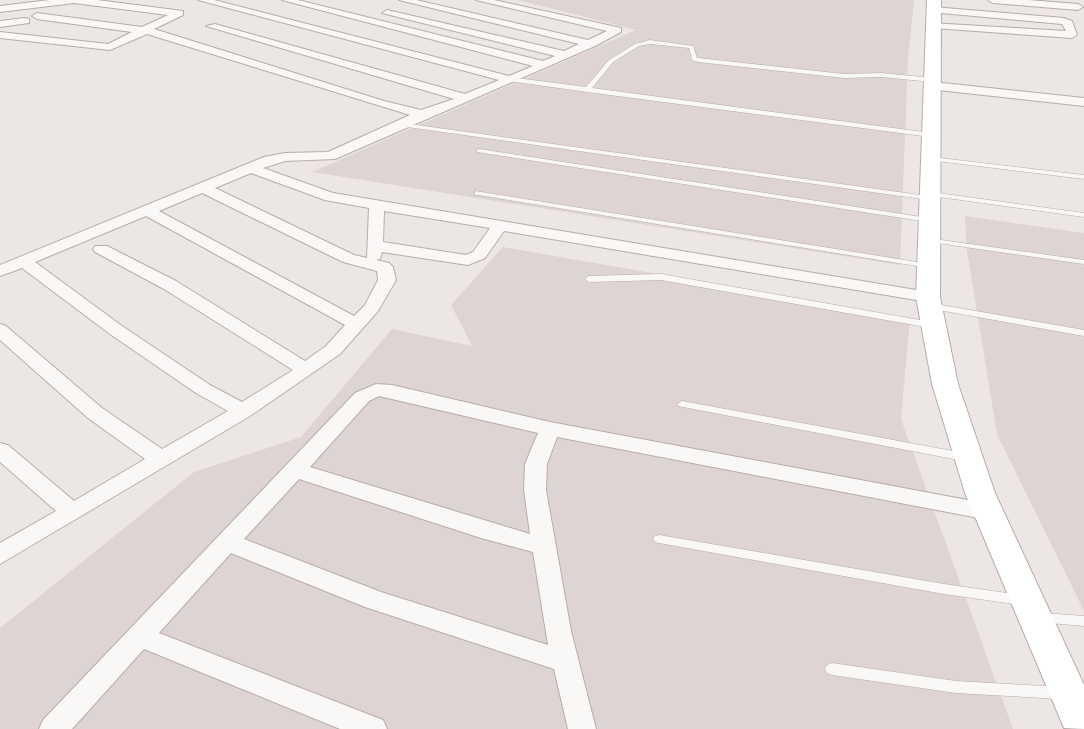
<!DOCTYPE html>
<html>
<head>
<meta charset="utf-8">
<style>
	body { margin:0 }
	canvas { display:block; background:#ece6e4 }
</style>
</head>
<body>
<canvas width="1084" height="729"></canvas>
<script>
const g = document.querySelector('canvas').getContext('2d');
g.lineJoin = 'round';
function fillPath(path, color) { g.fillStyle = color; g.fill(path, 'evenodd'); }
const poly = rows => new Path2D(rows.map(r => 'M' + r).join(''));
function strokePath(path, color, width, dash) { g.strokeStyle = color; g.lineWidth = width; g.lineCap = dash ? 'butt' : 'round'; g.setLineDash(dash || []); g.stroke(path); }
const built = poly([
	[518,0,914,0,908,58,900,265,312,172,636,30],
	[965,216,1084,233,1084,611,997,434,967,251],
	[503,247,910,318,901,419,1013,729,0,729,0,628,194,472,301,437,392,329,472,346,451,305]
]);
const lane = poly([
	[650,40,693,46,697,58,698,58,844,74,881,73,933,78,936,80,933,82,881,77,844,78,698,62,692,60,689,48,650,44,639,46,613,62,592,88,931,133,934,135,931,137,587,92,509,81,506,79,509,77,586,87,609,60,635,44,650,40],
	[402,123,927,196,927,192,930,192,1084,213,1084,217,932,196,932,200,929,200,400,126,399,125,402,123],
	[479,149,928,218,932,220,928,222,477,152,477,150,479,149],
	[931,157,1084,175,1084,179,929,160,929,158,931,157],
	[475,191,929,264,933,266,929,268,478,195,475,195,475,191],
	[927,238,1084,260,1084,264,930,242,927,242,927,238],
	[661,274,931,322,936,325,931,328,661,280,589,282,585,279,589,276,661,274],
	[930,303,1084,330,1084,336,927,308,926,306,927,304,930,303],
	[682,401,964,453,968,454,969,457,968,460,964,461,678,406,677,404,682,401],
	[659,535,944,584,1021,595,1026,596,1027,600,1026,604,1021,605,944,594,659,543,655,542,653,539,655,536,659,535],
	[1043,613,1084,616,1084,626,1038,622,1037,618,1038,614,1043,613],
	[832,663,956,681,1061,687,1066,689,1068,693,1066,697,1061,699,956,693,832,675,827,673,825,669,827,665,832,663]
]);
const street = poly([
	[50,0,97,0,183,11,183,15,154,29,384,101,421,110,454,99,206,26,215,24,465,94,499,80,198,0,214,0,509,76,533,66,282,0,298,0,543,61,555,56,382,13,387,10,564,51,579,44,399,0,416,0,588,40,607,31,476,0,494,0,621,28,621,32,595,46,335,159,285,161,263,168,333,193,928,292,937,297,928,302,504,231,485,258,468,265,382,252,380,259,376,260,389,263,393,267,396,280,378,311,340,354,250,416,0,564,0,543,56,511,0,462,0,443,8,445,74,501,145,459,88,418,0,340,0,324,6,326,102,408,162,449,228,411,196,393,110,334,22,268,0,276,0,265,264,157,285,153,328,152,410,115,147,34,110,50,0,38,0,32,108,44,132,32,37,19,32,16,37,13,142,27,168,15,74,3,0,12,0,6,50,0],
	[251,173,325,200,369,208,367,258,354,255,215,188,251,173],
	[202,193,343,262,377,271,378,280,365,305,354,316,159,211,202,193],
	[384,211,490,228,473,252,466,255,383,242,384,211],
	[146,216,345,325,326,346,305,361,176,281,107,246,95,246,93,249,95,252,164,289,293,370,242,402,210,385,122,326,35,262,146,216],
	[988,0,1028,0,1078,4,1083,7,1078,10,993,3,988,0],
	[933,7,1064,18,1072,21,1077,35,1072,38,934,28,930,27,930,23,1066,31,1062,24,930,12,928,10,933,7],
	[25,18,29,19,29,23,0,27,0,21,25,18],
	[933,82,1084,98,1084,106,929,89,927,86,933,82],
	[376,384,392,385,550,422,989,504,997,506,1001,512,997,518,989,520,557,437,547,464,546,490,571,631,596,729,568,729,554,669,365,607,231,553,159,633,383,720,387,729,340,729,144,649,72,729,39,729,43,720,355,393,376,384],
	[379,396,538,433,525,464,524,490,530,534,310,467,369,401,379,396],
	[299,479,481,538,533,552,548,645,381,592,244,539,299,479]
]);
const secondary = poly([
	[927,0,941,0,940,297,958,384,995,493,1084,685,1084,729,1064,728,965,493,932,384,916,297,927,0]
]);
fillPath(built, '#ded5d2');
strokePath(lane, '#b6ada9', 1);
strokePath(street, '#b6ada9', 2);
strokePath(secondary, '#b6ada9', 2);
fillPath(lane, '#faf8f7');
fillPath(street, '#faf8f7');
fillPath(secondary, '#fff');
</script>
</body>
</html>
